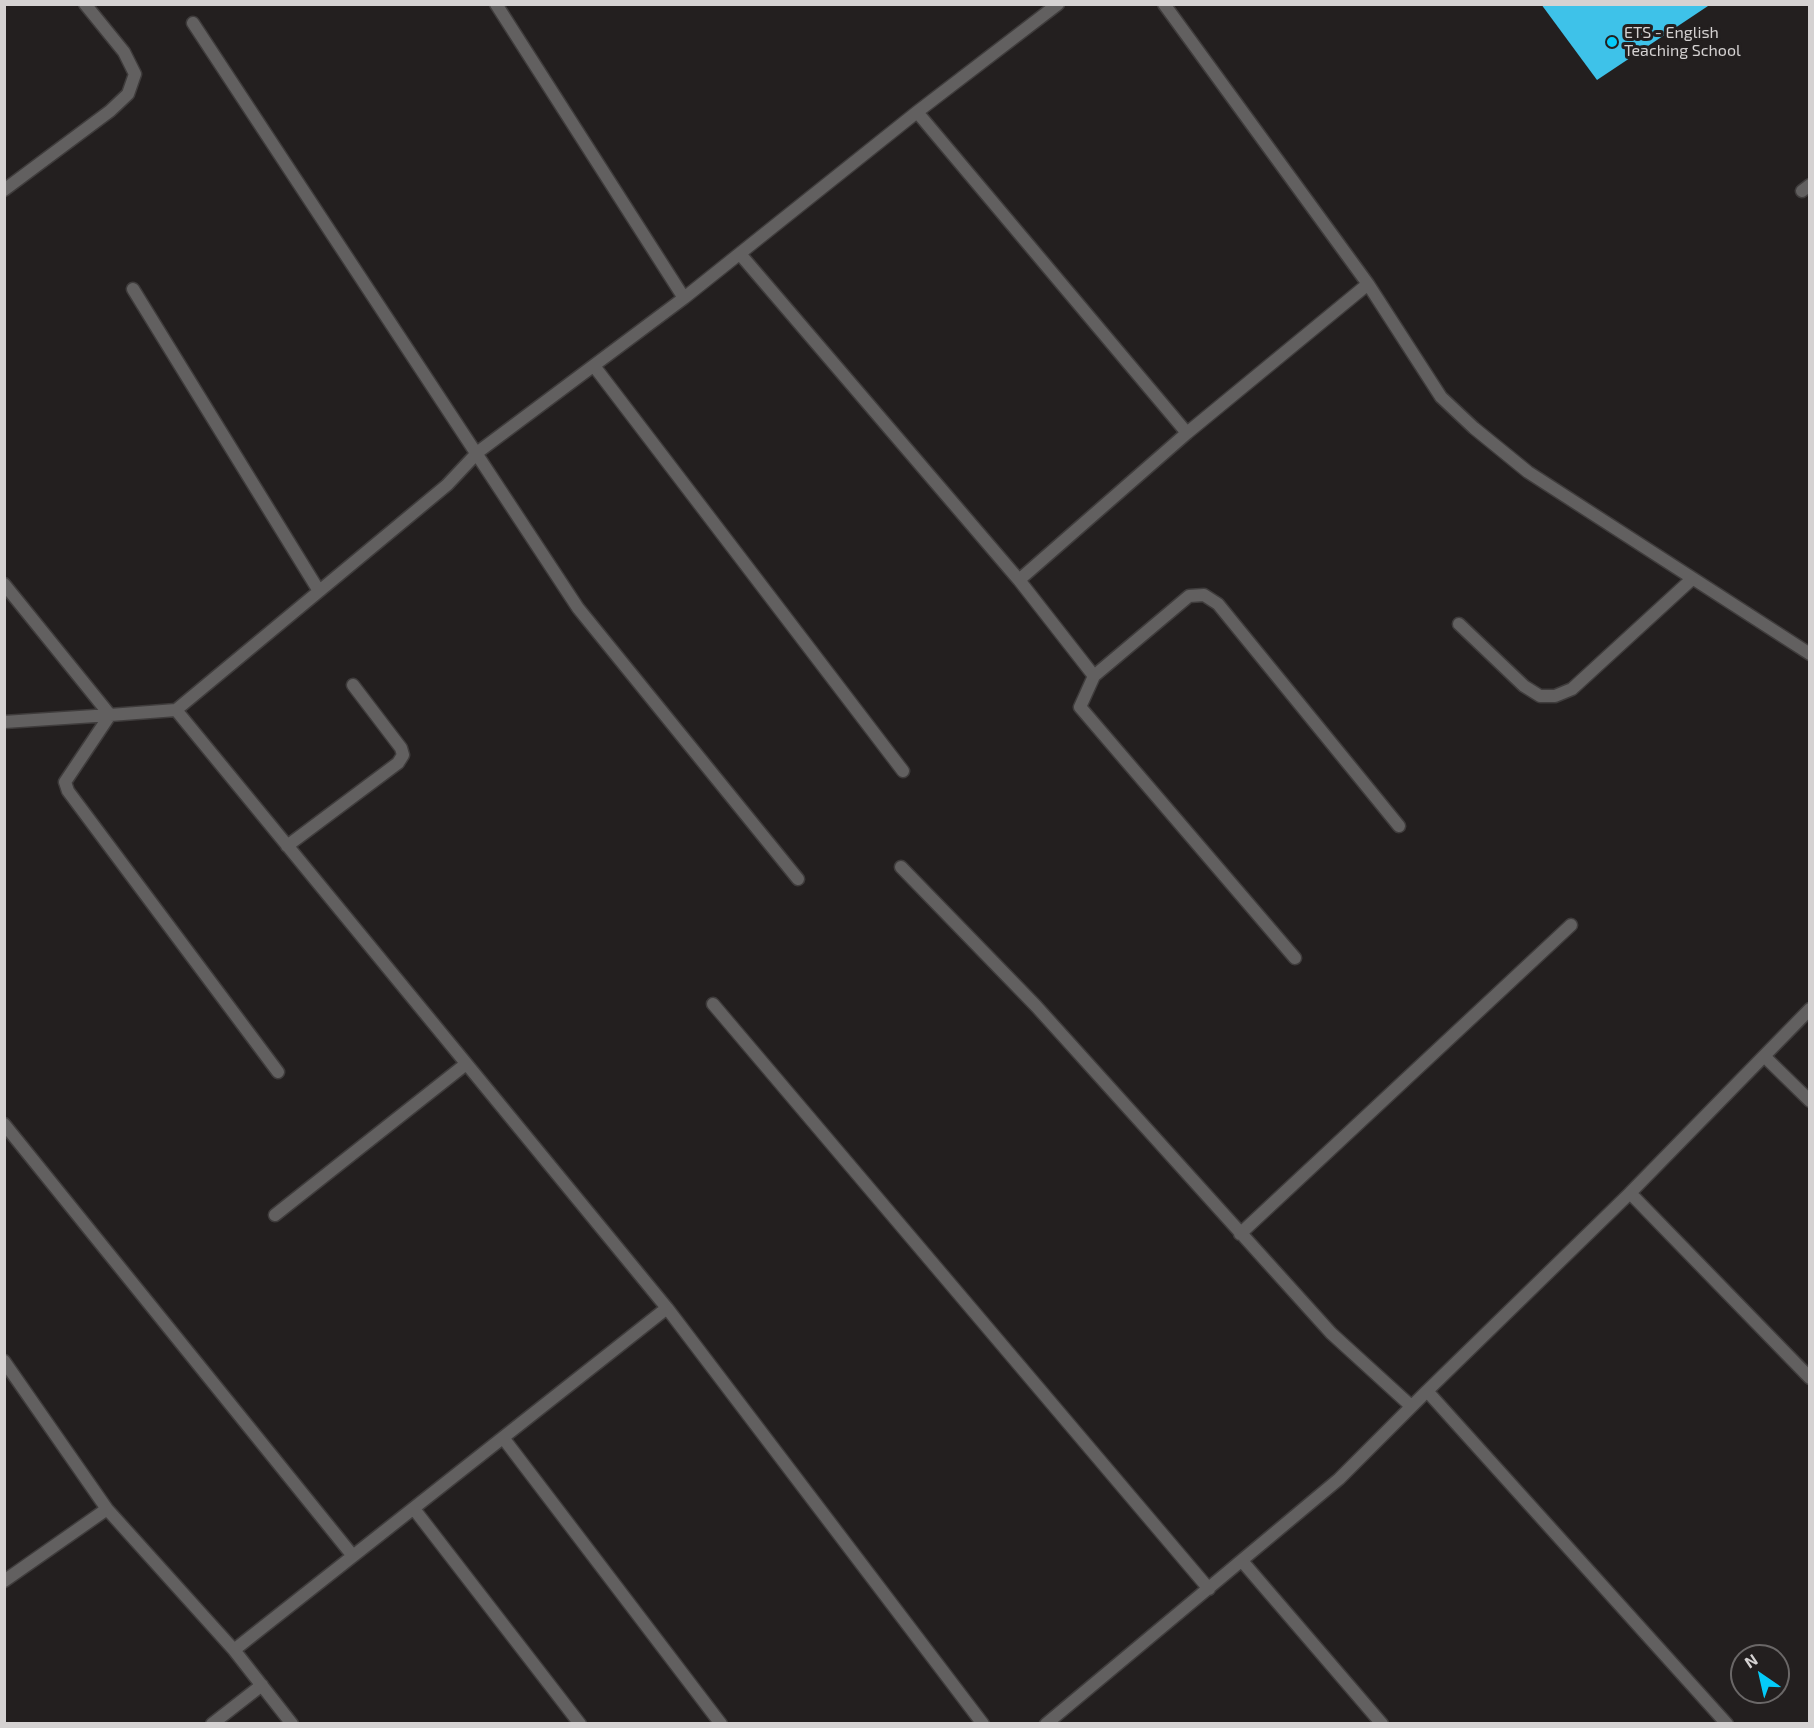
<!DOCTYPE html>
<html>
<head>
<meta charset="utf-8">
<style>
	body { margin:0 }
	#map { position:relative; width:1814px; height:1728px; overflow:hidden; background:#231f1f; font-family:"Exo 2",sans-serif }
	canvas { display:block }
	.frame { position:absolute; inset:0; border:6px solid #d5d2d2; pointer-events:none }
	.north { position:absolute; left:1730px; top:1644px; width:60px; height:60px; box-sizing:border-box; background:#231f1f; border:2px solid #6a6767; border-radius:50%; rotate:326deg; font-size:16px; font-weight:700; line-height:24px; text-align:center; color:#d5d2d2 }
	.north::after { content:''; display:block; margin:auto; width:21px; height:27px; background:#04cbf9; clip-path:polygon(50% 0,100% 100%,50% 72%,0 100%) }
</style>
</head>
<body>
<div id="map">
<canvas width="1814" height="1728"></canvas>
<div class="frame"></div>
<div class="north">N</div>
</div>
<script>
const g = document.querySelector('canvas').getContext('2d');
g.lineJoin = 'round';
function fillPath(path, color) { g.fillStyle = color; g.fill(path, 'evenodd'); }
const poly = rows => new Path2D(rows.map(r => 'M' + r).join(''));
function strokePath(path, color, width, dash) { g.strokeStyle = color; g.lineWidth = width; g.lineCap = dash ? 'butt' : 'round'; g.setLineDash(dash || []); g.stroke(path); }
function drawText(font, color, halo, rows, align = 'center') {
  g.font = font + ' "Exo 2",sans-serif'; g.lineWidth = 6; g.setLineDash([]); g.textBaseline = 'middle'; g.strokeStyle = halo; g.fillStyle = color; for (const [text, x, y, turn = 0] of rows) {
    g.save(); g.translate(x, y); g.rotate((+turn || 0) * Math.PI / 180); g.textAlign = isNaN(turn) ? turn : align; if (halo) g.strokeText(text, 0, 0); g.fillText(text, 0, 0); g.restore();
  }
}
const building = poly([
	[1541,4,1711,4,1597,80]
]);
const street = poly([
	[496,4,684,298],
	[1164,4,1368,284,1441,397,1474,428,1528,472,1810,654],
	[193,23,578,608,798,879],
	[917,112,1187,433],
	[4,190,110,111,128,94,135,74,124,52,85,4],
	[1802,191,1810,185],
	[740,254,1019,580,1094,676,1080,707,1295,958],
	[133,289,319,591],
	[594,366,903,771],
	[1019,580,1187,433,1368,284],
	[4,584,110,715,176,710,667,1308,234,1650,292,1724],
	[1459,624,1524,686,1540,696,1555,696,1572,689,1692,579],
	[1094,676,1189,596,1204,595,1218,604,1399,826],
	[176,710,447,485,478,452,684,298,917,112,1058,4],
	[110,715,65,782,68,791,278,1072],
	[4,722,110,715],
	[287,846,398,763,403,755,401,748,353,685],
	[901,867,1036,1006,1331,1333,1411,1406],
	[713,1004,1209,1589],
	[1764,1056,1810,1101],
	[4,1124,353,1556],
	[1630,1193,1810,1378],
	[275,1215,466,1064],
	[1240,1234,1571,925],
	[667,1308,983,1724],
	[4,1361,107,1509],
	[1427,1391,1630,1193,1810,1009],
	[504,1439,721,1724],
	[414,1509,580,1724],
	[1242,1561,1382,1724],
	[4,1581,107,1509,234,1650],
	[212,1724,262,1685],
	[1046,1724,1339,1479,1427,1391,1727,1724]
]);
const markers = [
	[1612,42,6,"#04cbf9"]
];
const poiNames = [
	["ETS - English",1624,33],
	["Teaching School",1624,51]
];
fillPath(building, '#3ec2e9');
strokePath(street, '#3f3c3c', 15);
strokePath(street, '#626060', 12);
for (const [x, y, r, color] of markers) { const dot = new Path2D(); dot.arc(x, y, r, 0, 2 * Math.PI); g.fillStyle = color; g.fill(dot); strokePath(dot, '#231f1f', 2); }
drawText('16px', '#d5d2d2', '#231f1f', poiNames, 'left');
</script>
</body>
</html>
